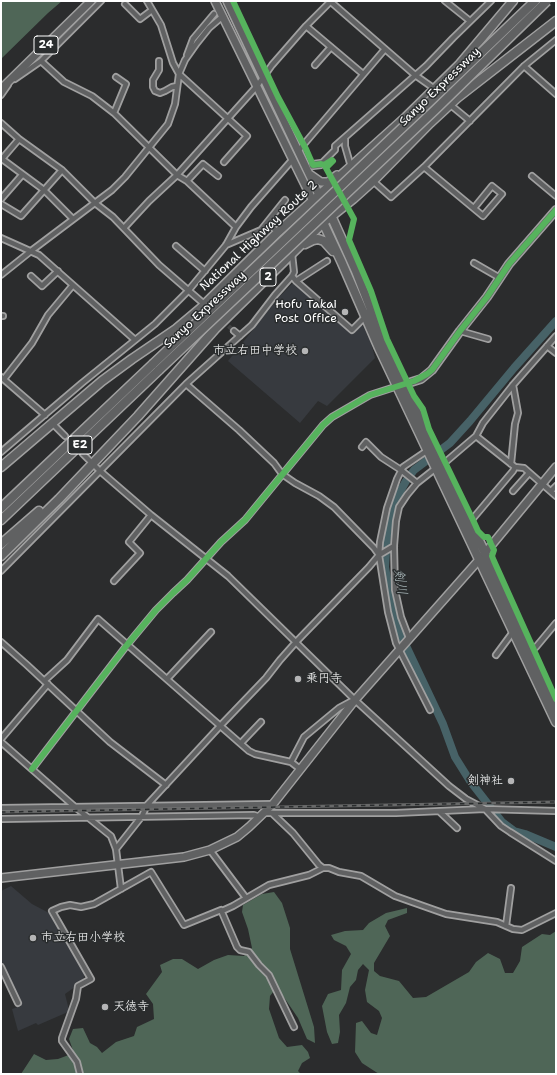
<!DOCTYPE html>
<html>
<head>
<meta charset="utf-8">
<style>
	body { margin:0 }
	#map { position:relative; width:557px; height:1075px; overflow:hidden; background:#2b2c2d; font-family:"Shantell Sans",sans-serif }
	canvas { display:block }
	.frame { position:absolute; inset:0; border:2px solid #fff; pointer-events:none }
</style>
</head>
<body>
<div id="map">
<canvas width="557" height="1075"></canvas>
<div class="frame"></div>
</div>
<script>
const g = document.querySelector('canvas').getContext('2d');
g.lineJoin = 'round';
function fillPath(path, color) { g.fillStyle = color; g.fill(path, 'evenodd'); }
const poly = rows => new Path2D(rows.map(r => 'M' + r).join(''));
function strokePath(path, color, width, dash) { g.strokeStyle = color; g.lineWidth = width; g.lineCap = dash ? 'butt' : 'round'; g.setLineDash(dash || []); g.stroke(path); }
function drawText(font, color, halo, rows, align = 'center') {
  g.font = font + ' "Shantell Sans","Klee One",sans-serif'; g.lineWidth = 3; g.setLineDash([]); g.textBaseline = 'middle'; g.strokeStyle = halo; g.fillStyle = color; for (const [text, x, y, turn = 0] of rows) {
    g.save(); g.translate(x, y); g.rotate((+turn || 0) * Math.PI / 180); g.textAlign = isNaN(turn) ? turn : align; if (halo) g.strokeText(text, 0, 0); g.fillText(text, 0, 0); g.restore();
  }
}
const built = poly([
	[295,281,353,333,361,325,363,326,371,343,375,358,327,406,318,401,300,423,228,361,279,297],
	[11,886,32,904,51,914,85,974,82,982,65,994,69,1010,68,1012,38,1025,36,1023,18,1031,12,1009,21,1006,1,962,1,891]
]);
const green = poly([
	[1,1,62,1,48,13,1,59],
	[274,892,282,903,290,928,290,949,314,1027,315,1043,307,1039,298,1018,277,987,270,996,269,1009,279,1038,287,1047,302,1045,308,1052,310,1058,302,1063,298,1071,301,1074,21,1074,34,1054,46,1060,58,1059,74,1053,69,1039,73,1029,83,1028,90,1043,97,1047,102,1053,116,1042,134,1036,137,1027,154,1019,153,1004,146,994,162,972,160,965,173,959,182,959,198,969,214,960,228,955,244,956,252,948,248,929,242,912,243,905,262,894],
	[407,908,407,913,388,920,385,926,390,936,374,963,374,971,380,976,399,981,413,998,426,997,469,972,476,962,488,953,500,959,505,973,513,973,520,961,522,947,542,934,550,935,556,931,556,1074,379,1074,362,1063,355,1052,356,1023,362,1021,371,1033,377,1035,382,1018,379,1011,367,1002,365,990,369,970,363,964,358,970,356,980,350,987,346,1003,339,1015,340,1032,338,1043,332,1044,327,1032,322,1006,328,994,341,990,342,970,351,954,346,946,334,940,331,935,345,931,363,930,369,923,386,913]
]);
const river = poly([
	[556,321,514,368,470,421,450,443,414,470,406,481,396,499,387,535,385,567,393,615,399,631,443,724,455,757,470,781,502,822,514,831,525,834,556,847]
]);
const streetTunnel = poly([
	[209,309,234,331],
	[65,436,83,454]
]);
const street = poly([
	[147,1,161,25,173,63,179,74,247,136,224,162],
	[445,1,470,21],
	[331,2,415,75,432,87],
	[125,4,140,19,152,10],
	[306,26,363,74],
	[187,55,193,39,214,14],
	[41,61,64,82,92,96,114,113,177,175,187,181,236,227],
	[159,61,159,70,153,80,153,87,155,91,160,93,165,91,172,87,177,86],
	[315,65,331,47],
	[524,66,556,94],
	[15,79,41,61,101,1],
	[1,95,8,85],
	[453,107,470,121],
	[114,113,126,84,116,77],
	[1,123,19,139,62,170,95,203,113,217,159,265,203,303],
	[345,138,345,146,351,167],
	[299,150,385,49],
	[2,159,44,190,73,219],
	[1,160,19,139],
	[321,164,335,150,335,146,426,66,453,38,491,1],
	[424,167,483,216,502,194,492,186,474,208],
	[532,176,556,196],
	[187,181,203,164,218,176],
	[373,181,391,197,424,167,524,66,556,40],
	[1,199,22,175],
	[1,204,21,216,62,170],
	[267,223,278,232],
	[124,228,149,201,177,175,257,86,272,65,306,26,331,1],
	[1,238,39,255,134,339],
	[226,245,261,230,285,200],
	[176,246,205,271],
	[474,263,500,278],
	[1,275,31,251,112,190,125,177,168,124,175,104,179,74,185,60,197,43,209,28,223,16],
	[31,276,42,286,58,271],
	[292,276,296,281,352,330,366,316],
	[296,281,327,261],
	[1,316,3,316],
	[234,331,240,336],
	[460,331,488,339],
	[547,346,556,353],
	[1,377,45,415],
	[4,379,32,343,48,315,73,285],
	[186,384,239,430,274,463,282,474,295,483,319,496,334,507,374,548,379,555],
	[55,426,65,436],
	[476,436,515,467,524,468,556,496],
	[362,447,366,442,381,457,401,470,417,483],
	[428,450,403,467,397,479,387,508,380,542,379,555,388,612,396,643,430,710],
	[1,452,82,383,155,324,188,291,226,245,236,227,251,207,293,159],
	[83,454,100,471,151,515,228,576,355,700,449,786,466,799,485,809,501,826,510,832,556,861],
	[511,464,515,424,518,413,513,385],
	[513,491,529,473],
	[551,491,556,486],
	[470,522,513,471,515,467],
	[1,571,186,384,252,325,275,295,292,276,294,272,292,254],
	[114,581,140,553,129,542,151,515],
	[409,638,401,617,395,590,394,546,396,521,399,507,407,495,417,483,436,468,442,465,476,436,483,423,513,385,556,336],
	[1,642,27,665,110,742,166,785],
	[529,652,536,647,556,623],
	[496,655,513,632],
	[167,679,211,632],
	[44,681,67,660,98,619,249,751,255,754,291,762,300,769],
	[1,739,48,684],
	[1,742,75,807,111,836,116,849,121,889],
	[241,743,261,722],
	[291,762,304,737,339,708,352,701],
	[32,769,127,645,156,610,173,593,187,580,221,542,245,520,323,425,332,417,370,395,398,386],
	[1,808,273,804],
	[440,812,457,828],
	[263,813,396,813,485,809,556,811],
	[272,813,293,833,319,865,323,868],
	[1,819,254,815,260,817],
	[116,849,142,816,147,805,221,725,266,678,280,660,296,642,369,567,379,555,394,546],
	[210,850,246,898],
	[222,911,233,906,269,885,309,875,323,868,329,868,339,872,361,876,395,896,446,914,497,922,513,929,522,930,556,913],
	[506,926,511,888],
	[1,967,18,1003],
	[80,1074,77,1062,62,1041,62,1038,76,999,78,986,91,979,52,911,61,907,70,905,81,907,94,904,151,872,184,925,221,910,237,947,240,950,249,952,259,965,269,975,294,1027]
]);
const secondary = poly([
	[313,165,321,164],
	[399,386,421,379,432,370,460,331,487,297,509,264,556,210],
	[1,878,184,857,210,850,237,837,249,827,273,804,355,700,485,553,556,467]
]);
const primary = poly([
	[215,1,313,201],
	[227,1,319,195],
	[1,89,91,1],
	[311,175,321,182,328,182,337,175]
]);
const highway = poly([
	[314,203,342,263,379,348,556,722],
	[329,211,356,271,384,343,434,448,485,553,556,708],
	[305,244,313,240,318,239,324,241,333,251],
	[1,467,102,381,132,359,176,329,201,308,278,232,406,117,459,65,513,1],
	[1,508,153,364],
	[1,520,159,370],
	[1,544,39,511],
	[1,556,59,499,138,416,215,329,323,223,353,199,373,181,430,123,457,98,556,21]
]);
const rail = poly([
	[1,812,556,802]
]);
const highwayBridge = poly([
	[153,364,421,110,535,1],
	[159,370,435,110,547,1]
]);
const cycleway = poly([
	[233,1,278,97,306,149,313,165,321,164,324,165,332,160,333,161,326,168,354,219,349,240,371,291,387,339,414,396,423,409,429,429,473,520,478,531,484,537,488,537,491,544,494,550,492,556,494,561,556,699],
	[32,769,127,645,156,610,173,593,187,580,221,542,245,520,323,425,332,417,370,395,414,381,427,374,432,370,460,331,487,297,509,264,556,210]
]);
const markers = [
	[345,312,4,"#b5b5b6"],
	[305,351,4,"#b5b5b6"],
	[298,679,4,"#b5b5b6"],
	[511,781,4,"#b5b5b6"],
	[33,938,4,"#b5b5b6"],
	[105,1007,4,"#b5b5b6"]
];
const shields = [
	[46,45,24],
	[268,277,16],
	[80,445,24]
];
const shieldNames = [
	["24",46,45],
	["2",268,277],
	["E2",80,445]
];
const streetNames = [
	["Sanyo Expressway",440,87,-44],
	["National Highway Route 2",259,236,-43],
	["Sanyo Expressway",205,310,-43]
];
const poiNames = [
	["Hofu Takai",337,305],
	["Post Office",337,319],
	["市立右田中学校",297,351],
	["乗円寺",306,679,"left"],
	["剣神社",503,781],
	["市立右田小学校",41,938,"left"],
	["天徳寺",113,1007,"left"]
];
const waterNames = [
	["剣川",400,582,82]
];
fillPath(built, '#373a3f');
fillPath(green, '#4f6657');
strokePath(river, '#476267', 8);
strokePath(streetTunnel, '#404142', 4.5, [4.5, 2]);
strokePath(street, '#a0a0a0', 8);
strokePath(secondary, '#a0a0a0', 10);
strokePath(primary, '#a0a0a0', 10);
strokePath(highway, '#a0a0a0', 11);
strokePath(street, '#606162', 4.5);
strokePath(secondary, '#606162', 7);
strokePath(primary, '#606162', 7);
strokePath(highway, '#606162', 8);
strokePath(rail, '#686969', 3);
strokePath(rail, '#2a2d2e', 1.5, [4.5]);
strokePath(highwayBridge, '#a0a0a0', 11, []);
strokePath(highwayBridge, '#606162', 8);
strokePath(cycleway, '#56b35d', 6);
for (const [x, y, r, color] of markers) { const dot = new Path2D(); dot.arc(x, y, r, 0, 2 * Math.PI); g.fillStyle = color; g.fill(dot); strokePath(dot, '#2a2d2e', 1.5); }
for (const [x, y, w] of shields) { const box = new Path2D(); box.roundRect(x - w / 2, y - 9, w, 18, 3); g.fillStyle = '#2a2d2e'; g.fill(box); strokePath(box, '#fff', 1); }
drawText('bold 11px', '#fff', null, shieldNames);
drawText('12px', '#fff', '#2a2d2e', streetNames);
drawText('12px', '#fff', '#2a2d2e', poiNames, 'right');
drawText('italic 13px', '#aebbbd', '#2a2d2e', waterNames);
</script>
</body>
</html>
